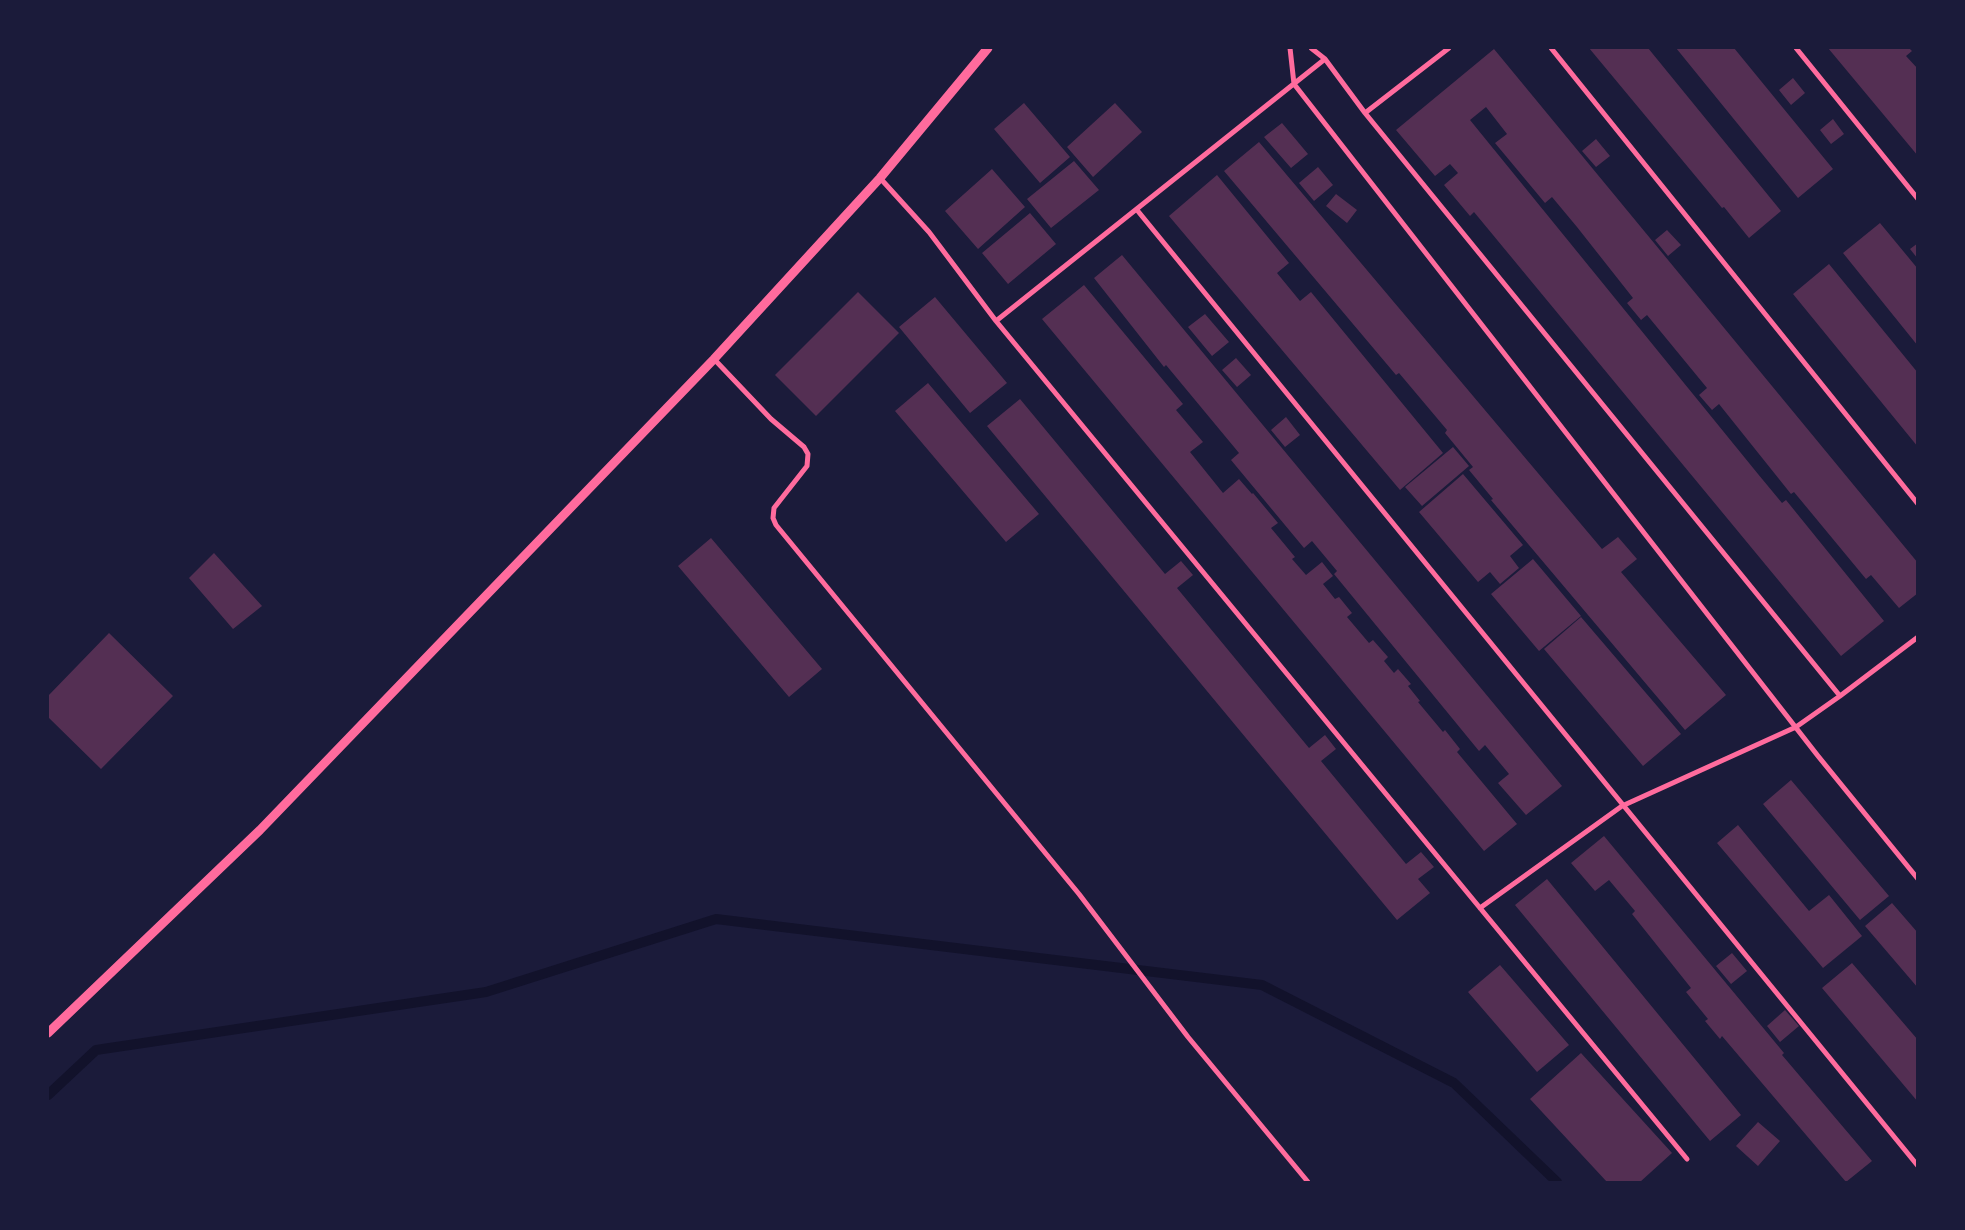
<!DOCTYPE html>
<html>
<head>
<meta charset="utf-8">
<style>
	body { margin:0 }
	#map { position:relative; width:1965px; height:1230px; overflow:hidden; background:#1b1b3a; font-family:"PT Sans",sans-serif }
	canvas { display:block }
	.frame { position:absolute; inset:0; border:49px solid #1b1b3a; pointer-events:none }
</style>
</head>
<body>
<div id="map">
<canvas width="1965" height="1230"></canvas>
<div class="frame"></div>
</div>
<script>
const g = document.querySelector('canvas').getContext('2d');
g.lineJoin = 'round';
const poly = rows => new Path2D(rows.map(r => 'M' + r).join(''));
function strokePath(path, color, width, dash) { g.strokeStyle = color; g.lineWidth = width; g.lineCap = dash ? 'butt' : 'round'; g.setLineDash(dash || []); g.stroke(path); }
function fillPath(path, color) { g.fillStyle = color; g.fill(path, 'evenodd'); }
const stream = poly([
	[48,1095,96,1050,486,992,716,919,1262,985,1454,1083,1557,1182]
]);
const building = poly([
	[1589,48,1648,48,1781,211,1749,238,1724,207,1722,208],
	[1676,48,1734,48,1833,169,1798,198],
	[1828,48,1909,48,1912,51,1906,56,1918,69,1918,156],
	[1494,49,1918,563,1918,593,1899,608,1871,575,1866,579,1794,492,1791,494,1719,404,1712,410,1699,395,1707,388,1647,315,1641,320,1627,303,1633,298,1577,227,1552,197,1545,203,1495,143,1507,134,1486,107,1470,120,1758,474,1782,503,1786,500,1884,621,1841,656,1474,212,1470,216,1444,185,1458,173,1450,164,1435,176,1396,130],
	[1793,78,1805,93,1791,105,1779,90],
	[1024,103,1070,157,1040,183,994,129],
	[1115,103,1142,132,1093,177,1067,147],
	[1833,119,1844,134,1831,144,1820,130],
	[1282,123,1308,154,1291,168,1264,137],
	[1596,139,1610,156,1596,167,1582,151],
	[1259,142,1602,549,1618,537,1637,559,1621,572,1726,695,1685,730,1491,500,1493,499,1469,470,1473,467,1445,433,1447,430,1399,373,1396,375,1224,171],
	[1074,161,1099,190,1051,228,1027,199],
	[1318,167,1333,185,1314,201,1299,183],
	[992,169,1025,207,978,249,945,211],
	[1217,175,1289,263,1277,273,1300,301,1311,292,1443,453,1400,490,1169,216],
	[1336,194,1357,210,1347,223,1326,206],
	[1030,213,1056,244,1008,284,982,253],
	[1880,223,1918,269,1918,346,1843,253],
	[1667,230,1681,245,1668,256,1655,240],
	[1918,243,1918,259,1910,249],
	[1122,255,1562,786,1526,815,1498,783,1509,774,1485,745,1479,751,1334,574,1337,571,1312,541,1304,548,1231,460,1239,453,1166,365,1164,367,1094,278],
	[1829,264,1918,373,1918,447,1793,294],
	[1084,285,1183,404,1176,410,1203,442,1190,452,1223,493,1239,479,1252,494,1253,493,1278,523,1271,528,1295,557,1292,559,1306,575,1322,562,1333,576,1323,584,1335,599,1339,597,1352,613,1347,617,1369,643,1373,640,1388,657,1384,661,1394,673,1398,669,1411,684,1408,686,1420,701,1418,702,1443,732,1445,730,1460,749,1457,752,1517,824,1484,851,1042,319],
	[858,292,899,333,816,416,775,375],
	[935,297,1007,383,970,413,899,327],
	[1205,314,1229,342,1212,356,1188,327],
	[1236,358,1251,375,1237,387,1222,370],
	[928,383,1039,514,1006,542,895,411],
	[1020,399,1165,574,1181,561,1193,575,1177,588,1309,748,1325,735,1336,749,1321,761,1406,864,1421,852,1434,867,1418,879,1430,893,1397,920,987,426],
	[1286,417,1300,435,1285,447,1271,430],
	[1453,447,1469,466,1422,506,1405,487],
	[1463,474,1523,545,1510,556,1519,568,1500,584,1490,572,1478,582,1419,512],
	[711,538,822,669,789,697,678,566],
	[214,553,262,606,233,629,189,578],
	[1533,559,1581,616,1539,651,1491,594],
	[1581,617,1681,734,1643,766,1544,649],
	[109,633,173,696,101,769,48,717,48,696],
	[1791,780,1889,896,1860,920,1763,804],
	[1738,825,1809,911,1829,895,1862,936,1823,968,1717,843],
	[1604,836,1784,1053,1782,1055,1872,1161,1846,1182,1722,1036,1720,1039,1705,1021,1708,1019,1686,992,1691,988,1632,914,1635,911,1609,880,1595,891,1571,863],
	[1547,879,1741,1115,1710,1141,1515,905],
	[1892,903,1918,933,1918,988,1865,926],
	[1732,953,1747,971,1731,984,1716,966],
	[1852,963,1918,1040,1918,1102,1822,988],
	[1500,965,1569,1045,1537,1072,1468,992],
	[1785,1010,1799,1026,1780,1042,1767,1026],
	[1581,1053,1672,1153,1640,1182,1607,1182,1530,1099],
	[1758,1122,1780,1141,1758,1166,1736,1146]
]);
const minor = poly([
	[1290,48,1294,84,1818,756,1918,879],
	[1311,48,1325,59,1365,113,1840,696],
	[1551,48,1918,504],
	[1796,48,1918,199],
	[1365,113,1449,48],
	[880,178,929,232,996,321,1687,1159],
	[1137,210,1918,1166],
	[996,321,1325,59],
	[714,359,771,419,804,447,808,454,807,466,774,508,773,518,776,525,1079,894,1188,1037,1308,1182],
	[1480,908,1622,806,1796,727,1840,696,1918,637]
]);
const tertiary = poly([
	[48,1033,260,830,714,359,880,178,988,48]
]);
strokePath(stream, '#12122b', 10);
fillPath(building, '#542f53');
strokePath(minor, '#ff6b9d', 5);
strokePath(tertiary, '#ff6b9d', 9);
</script>
</body>
</html>
